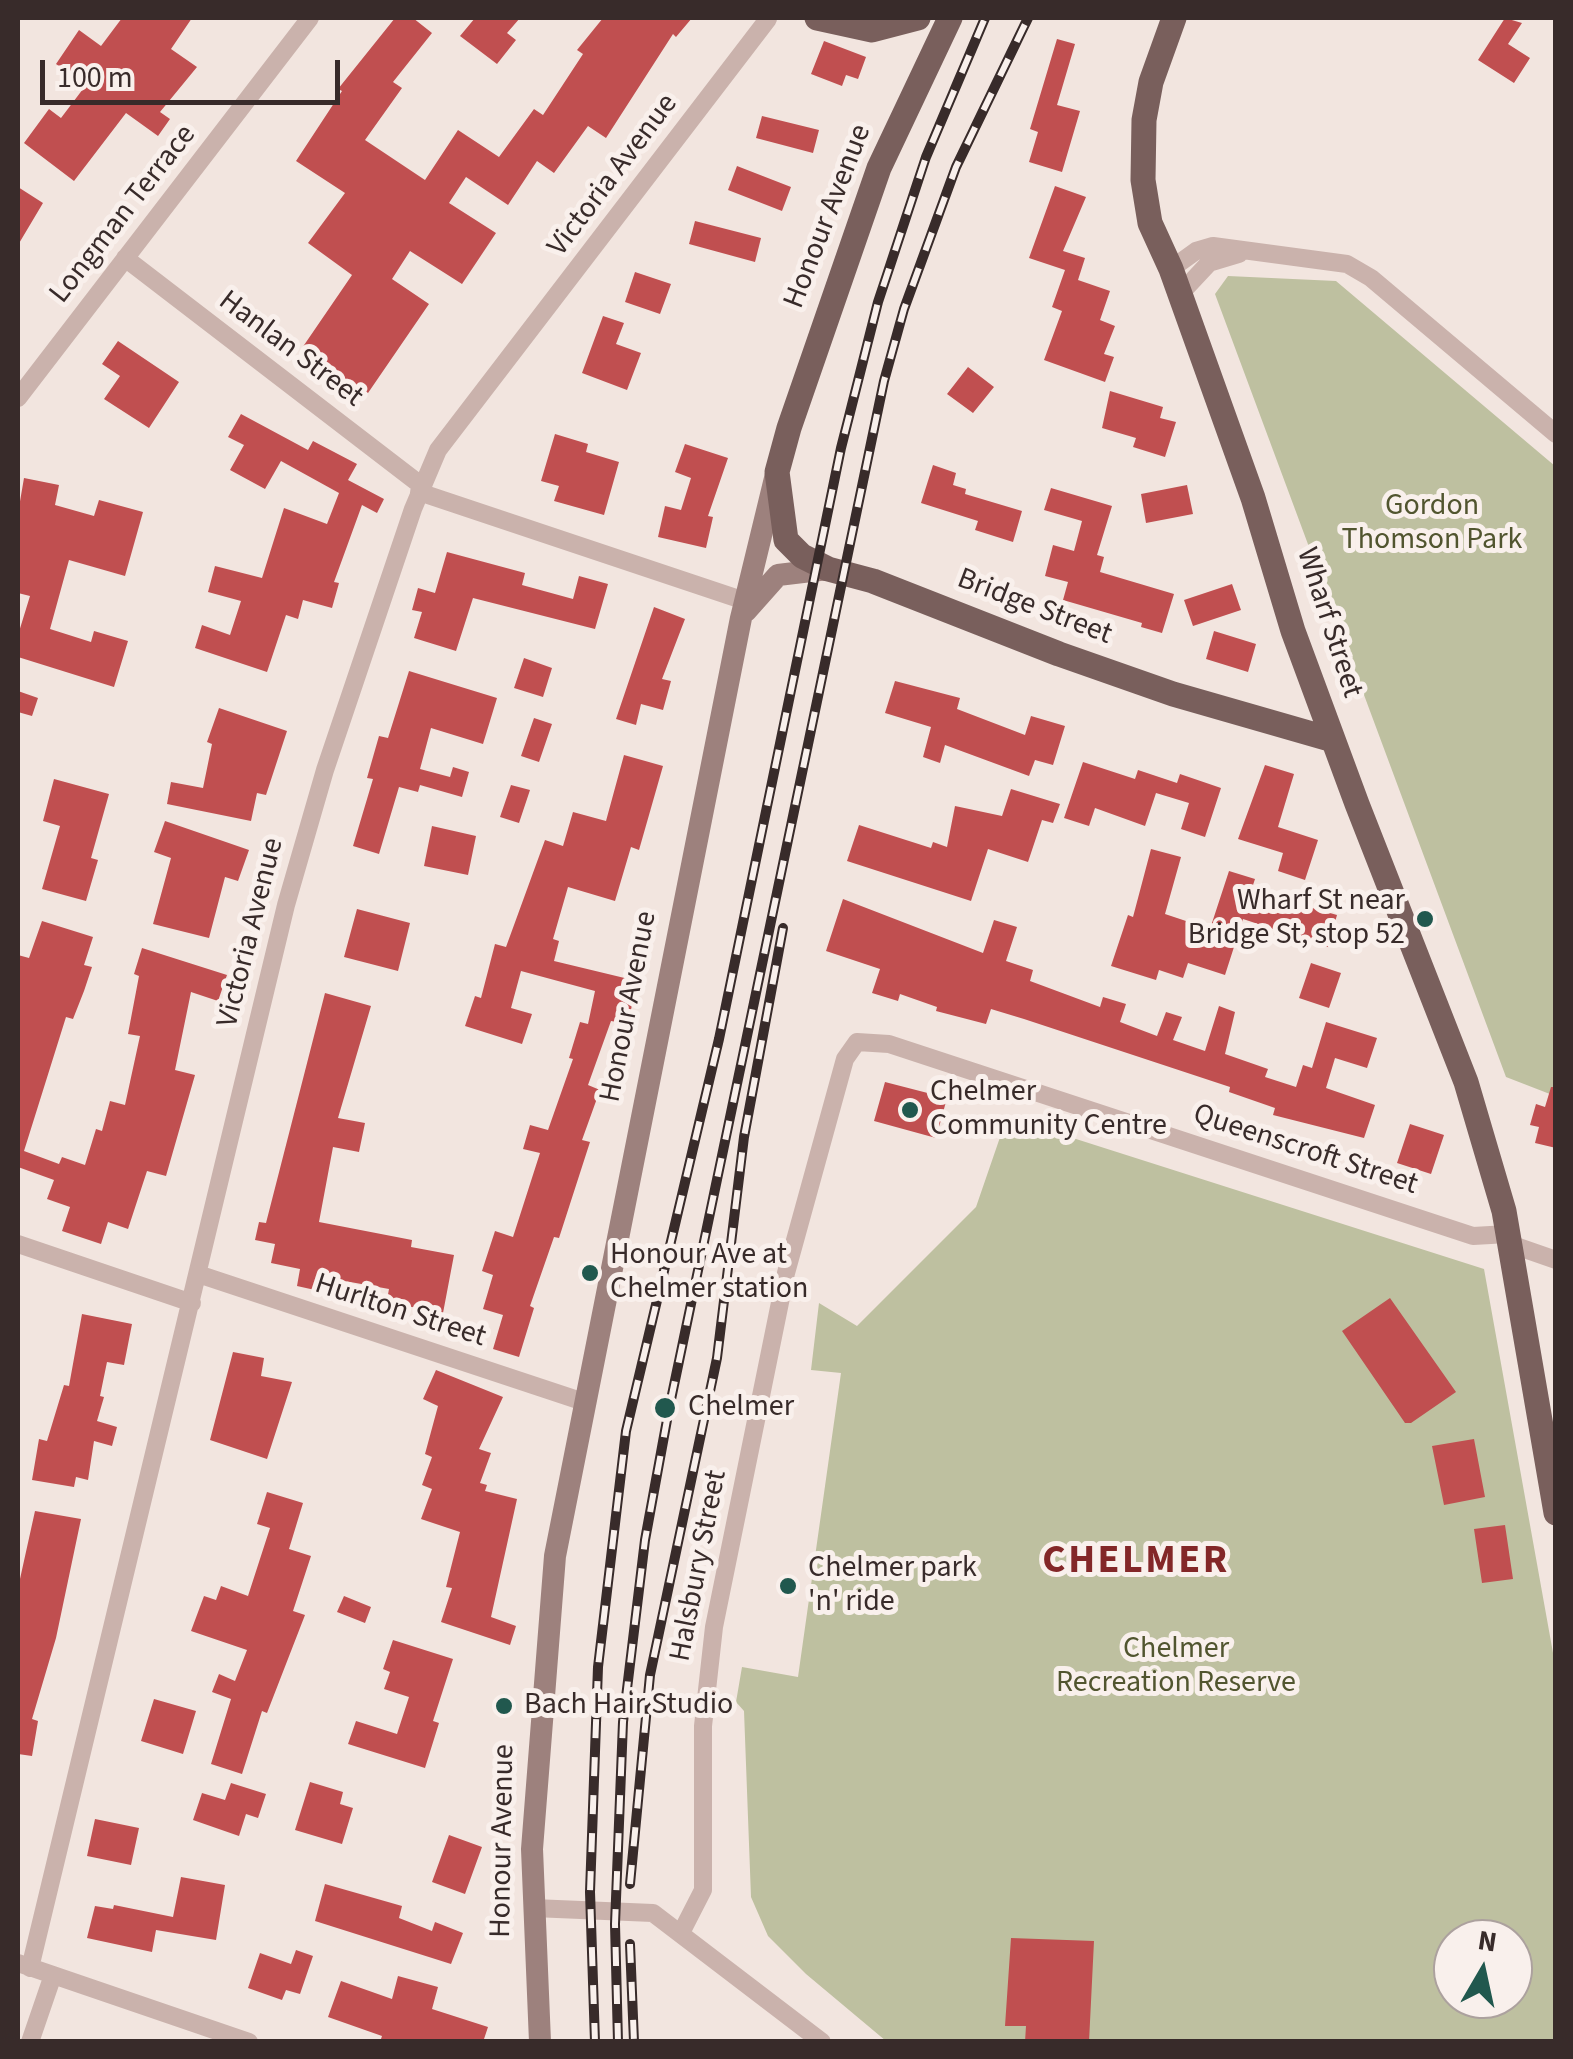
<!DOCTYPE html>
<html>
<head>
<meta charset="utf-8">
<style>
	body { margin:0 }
	#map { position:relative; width:1573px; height:2059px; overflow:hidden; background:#f2e5df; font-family:"Source Sans 3",sans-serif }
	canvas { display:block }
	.frame { position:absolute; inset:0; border:20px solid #382b2a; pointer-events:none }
	.north { position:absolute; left:1433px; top:1919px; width:100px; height:100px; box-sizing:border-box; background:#f9f0ec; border:2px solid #aca19e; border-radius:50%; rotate:9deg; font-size:28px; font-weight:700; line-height:40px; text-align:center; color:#382b2a }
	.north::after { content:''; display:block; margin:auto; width:35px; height:45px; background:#21584e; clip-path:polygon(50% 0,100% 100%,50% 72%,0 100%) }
	.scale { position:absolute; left:40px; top:60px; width:300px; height:45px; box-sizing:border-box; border:5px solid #382b2a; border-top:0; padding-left:12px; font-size:30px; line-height:35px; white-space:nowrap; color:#382b2a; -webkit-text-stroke:8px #f9f0ec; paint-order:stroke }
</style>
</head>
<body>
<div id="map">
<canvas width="1573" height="2059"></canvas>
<div class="frame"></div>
<div class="north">N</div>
<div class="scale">100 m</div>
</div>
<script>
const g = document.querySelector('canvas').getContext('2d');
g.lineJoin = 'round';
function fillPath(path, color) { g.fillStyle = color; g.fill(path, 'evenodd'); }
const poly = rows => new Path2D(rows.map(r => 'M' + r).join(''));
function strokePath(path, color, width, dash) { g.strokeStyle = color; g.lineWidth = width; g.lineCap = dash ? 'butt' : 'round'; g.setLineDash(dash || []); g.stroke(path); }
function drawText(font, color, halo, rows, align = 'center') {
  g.font = font + ' "Source Sans 3",sans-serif'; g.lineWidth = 10; g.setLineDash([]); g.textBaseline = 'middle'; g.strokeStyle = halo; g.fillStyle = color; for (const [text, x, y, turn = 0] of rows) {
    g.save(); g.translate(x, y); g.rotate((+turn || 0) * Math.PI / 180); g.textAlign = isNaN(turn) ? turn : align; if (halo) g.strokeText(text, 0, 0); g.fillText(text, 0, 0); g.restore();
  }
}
const green = poly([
	[1228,276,1336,281,1555,466,1555,1096,1506,1077,1215,294],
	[1007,1117,1484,1269,1555,1664,1555,2041,886,2041,806,1974,768,1936,751,1897,744,1711,736,1702,742,1667,798,1677,841,1373,811,1370,819,1303,857,1326,976,1207],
	[1453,1939,1513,1939,1513,1999,1453,1999]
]);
const building = poly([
	[122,18,192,18,171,49,197,67,160,112,170,119,158,136,126,113,74,181,24,143,49,109,61,118,86,85,56,64,79,30,101,46],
	[395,18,413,18,432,33,393,82,402,88,365,140,425,180,458,130,499,157,534,109,543,115,583,54,577,50,603,18,692,18,676,37,673,34,606,138,588,126,554,173,537,161,508,205,466,177,449,203,496,233,462,284,410,251,392,279,429,304,368,393,300,351,352,275,308,243,345,193,296,161,342,91,338,89],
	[475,18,520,18,507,33,516,40,497,64,460,36],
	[1505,18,1522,23,1508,44,1530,58,1514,83,1478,60],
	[1057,39,1075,44,1057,105,1080,111,1062,172,1029,162,1038,132,1030,129],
	[824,41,866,57,858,79,846,75,842,86,811,74],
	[762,116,819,130,813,153,756,138],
	[737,166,791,187,782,211,728,190],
	[1055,186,1086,197,1063,251,1085,258,1078,280,1110,291,1100,320,1115,326,1104,354,1114,357,1105,382,1044,360,1062,311,1052,307,1065,270,1029,258],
	[18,187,43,203,18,245],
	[695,221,761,238,755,262,689,244],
	[635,272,671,284,660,314,625,302],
	[603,316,624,323,616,344,641,353,627,390,582,373],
	[118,341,179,382,149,428,104,399,120,376,102,364],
	[968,367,994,387,973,413,947,394],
	[1110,391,1163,407,1160,418,1176,422,1165,457,1133,447,1136,438,1102,428],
	[241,414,308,450,313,441,357,464,348,480,384,499,377,513,362,505,334,582,339,583,332,608,303,600,298,619,286,615,267,672,195,648,202,625,230,635,241,601,208,592,215,566,262,578,284,508,327,524,339,493,281,461,265,489,230,470,244,445,228,437],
	[555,434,588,444,586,452,619,462,604,515,554,501,559,486,541,481],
	[685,444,728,458,708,516,713,517,706,548,658,537,665,506,681,510,691,478,675,472],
	[933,465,956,473,953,485,966,489,965,494,1022,511,1013,542,975,530,978,521,921,503],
	[24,478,59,485,55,505,94,516,99,500,143,512,125,576,69,560,50,629,91,642,94,631,128,641,114,687,18,657,18,635,30,596,18,593,18,513],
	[1187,485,1193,514,1146,523,1141,494],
	[1051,488,1112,506,1097,555,1104,557,1100,572,1174,594,1162,633,1141,627,1142,623,1063,600,1068,582,1045,576,1053,545,1074,551,1082,521,1044,510],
	[447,552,525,573,522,585,573,599,579,576,608,584,595,629,473,598,456,651,414,638,422,612,412,610,418,588,435,593],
	[1232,584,1241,610,1193,626,1184,600],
	[654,607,685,619,662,679,671,681,663,710,641,704,636,725,616,719],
	[1214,631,1256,644,1248,672,1206,659],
	[524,658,552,668,543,697,514,688],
	[409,671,497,698,483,744,431,728,420,769,450,777,453,767,469,772,462,797,420,785,418,792,399,787,379,854,353,846,373,779,367,778,379,736,388,738],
	[895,681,960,698,957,709,1025,735,1031,716,1065,726,1053,765,1035,760,1029,776,945,745,940,763,923,757,931,727,885,713],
	[18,691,38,698,32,716,18,712],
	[219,708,287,731,266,795,257,793,251,821,167,804,171,782,203,788,212,744,207,742],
	[534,718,552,724,539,762,521,756],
	[624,755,663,766,639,850,631,847,615,901,568,887,553,939,559,941,554,961,637,981,628,1024,611,1021,588,1085,600,1090,582,1140,590,1142,559,1238,554,1237,530,1306,534,1308,519,1357,493,1349,503,1315,483,1309,493,1275,482,1271,495,1231,513,1237,540,1153,523,1149,530,1125,548,1130,573,1059,569,1058,580,1022,588,1024,595,991,521,971,511,1008,532,1014,522,1044,465,1026,475,996,481,998,495,944,506,947,545,840,563,846,573,812,606,821],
	[1083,762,1135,779,1138,770,1177,783,1180,774,1221,788,1205,837,1181,829,1189,803,1156,793,1145,826,1095,808,1089,826,1064,818],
	[1265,765,1294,774,1278,827,1318,840,1305,880,1278,871,1283,853,1238,839],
	[54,779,109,794,91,858,98,860,86,901,42,889,60,826,43,821],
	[511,785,530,790,519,823,500,817],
	[1011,789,1060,804,1053,823,1042,820,1028,862,988,849,971,901,847,861,859,825,931,848,933,842,947,847,955,806,1002,816],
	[165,821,249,850,238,881,225,877,209,938,153,924,171,858,154,852],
	[432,826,476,836,468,875,424,866],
	[1151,849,1181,857,1165,914,1210,929,1229,871,1255,879,1249,897,1296,912,1298,904,1337,915,1328,947,1243,919,1225,975,1188,963,1183,978,1159,970,1156,980,1111,966,1128,915,1133,917],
	[843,899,983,953,994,920,1017,927,1006,961,1033,970,1030,981,1100,1007,1103,997,1126,1004,1120,1022,1157,1036,1166,1012,1182,1017,1173,1040,1205,1051,1219,1006,1235,1012,1225,1054,1268,1069,1265,1077,1296,1087,1303,1065,1312,1068,1326,1022,1377,1038,1367,1068,1335,1058,1326,1088,1375,1105,1364,1138,1273,1115,1275,1108,1229,1092,1230,1087,1024,1019,991,1009,986,1024,936,1011,937,1007,900,994,898,1001,872,993,880,969,826,951],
	[357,909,410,923,398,971,344,957],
	[42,921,93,937,84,965,92,967,84,991,73,1019,66,1017,24,1151,59,1164,62,1157,85,1165,96,1129,102,1131,110,1101,125,1105,140,1036,128,1034,139,976,134,974,142,948,227,975,218,1001,191,992,175,1070,195,1075,166,1176,147,1171,128,1229,108,1222,101,1244,62,1231,70,1207,47,1199,54,1180,18,1167,18,955,29,958],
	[1311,963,1341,973,1329,1008,1299,998],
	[325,993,371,1006,338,1118,365,1123,359,1152,333,1147,319,1222,412,1240,411,1247,454,1255,443,1313,407,1306,405,1319,384,1316,389,1289,317,1276,315,1290,297,1286,300,1269,271,1263,275,1244,255,1240,259,1222,266,1223],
	[885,1082,947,1098,936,1138,874,1121],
	[1551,1087,1556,1087,1556,1148,1535,1143,1539,1127,1530,1125,1536,1104,1545,1107],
	[1410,1124,1444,1135,1431,1174,1397,1163],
	[1390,1298,1456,1392,1411,1423,1405,1423,1342,1331],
	[82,1314,132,1324,124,1365,107,1362,100,1396,104,1397,97,1421,117,1427,112,1446,94,1441,88,1480,76,1477,74,1487,32,1480,39,1439,47,1441,64,1385,69,1386],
	[233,1352,264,1358,261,1376,292,1382,267,1459,210,1440],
	[436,1370,503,1397,479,1449,491,1453,480,1483,487,1485,485,1491,517,1499,491,1617,516,1626,510,1645,441,1622,452,1588,446,1587,460,1532,421,1519,432,1489,422,1485,432,1457,425,1454,438,1406,423,1399],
	[1474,1439,1485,1497,1444,1505,1432,1446],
	[267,1492,303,1503,289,1549,311,1556,293,1611,305,1615,267,1713,262,1711,242,1774,211,1764,231,1699,212,1692,219,1674,235,1681,247,1650,191,1631,204,1596,216,1600,221,1586,248,1596,270,1528,257,1524],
	[35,1511,81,1519,56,1638,32,1719,38,1721,32,1756,18,1754,18,1588],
	[1505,1525,1513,1579,1482,1583,1474,1529],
	[344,1596,371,1607,365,1623,337,1612],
	[393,1640,453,1659,433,1721,439,1723,425,1768,348,1744,356,1721,397,1734,409,1697,384,1689,390,1672,383,1669],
	[154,1699,196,1711,183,1754,141,1741],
	[310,1782,343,1792,340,1804,353,1808,342,1844,295,1830],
	[231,1783,266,1794,258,1818,246,1814,239,1836,193,1820,202,1793,225,1800],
	[95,1819,139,1828,131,1865,87,1856],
	[449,1835,482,1847,465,1894,432,1882],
	[181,1877,225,1885,216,1940,156,1930,152,1952,87,1938,95,1906,113,1909,114,1905,173,1917],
	[325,1884,402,1906,399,1918,432,1931,435,1922,463,1933,451,1964,315,1921],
	[1011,1938,1094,1941,1089,2042,1025,2042,1026,2026,1005,2026],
	[296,1950,313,1956,300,1994,286,1990,282,2000,248,1988,260,1953,291,1964],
	[398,1976,438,1987,432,2009,488,2027,483,2042,380,2042,382,2036,328,2017,341,1981,392,1999]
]);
const street = poly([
	[125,258,422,486],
	[1171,269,1196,251,1213,246,1347,264,1371,278,1556,434],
	[1180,294,1209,263,1239,254],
	[18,398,310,18],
	[419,492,745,601],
	[18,1244,192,1303],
	[1510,1244,1556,1260],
	[198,1274,584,1402],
	[533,1908,653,1913,822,2042],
	[682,1931,703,1890,703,1726,714,1627,786,1273,845,1059,857,1042,889,1044,1473,1236,1508,1234],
	[18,1963,249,2042],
	[30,1968,286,905,325,770,413,509,438,450,768,19],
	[30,2042,53,1975]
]);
const secondary = poly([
	[746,611,778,575,828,569],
	[540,2042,532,1849,555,1556,741,618,776,474]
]);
const primary = poly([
	[817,18,872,30,918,18],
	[950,18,879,168,789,428,777,472,786,540,802,556,828,569,873,581,1059,654,1173,694,1333,740],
	[1174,18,1151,82,1144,120,1143,180,1150,223,1171,269,1253,498,1293,631,1357,804,1466,1082,1504,1211,1556,1513]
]);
const rail = poly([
	[630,1884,650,1675,717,1358,744,1137,783,928],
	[630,1944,634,2042],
	[595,2042,590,1892,598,1667,626,1431,719,1039,841,448,878,302,926,157,985,18],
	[618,2042,615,1924,623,1722,645,1540,669,1409,884,381,904,309,956,167,1028,18]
]);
const markers = [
	[1425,919,10,"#21584e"],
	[910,1110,10,"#21584e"],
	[590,1273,10,"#21584e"],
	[665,1408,12,"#21584e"],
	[788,1586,10,"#21584e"],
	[504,1706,10,"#21584e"]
];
const streetNames = [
	["Victoria Avenue",614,176,-53],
	["Longman Terrace",124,215,-52],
	["Honour Avenue",829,217,-69],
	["Hanlan Street",290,350,37],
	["Bridge Street",1034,608,21],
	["Wharf Street",1328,623,72],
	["Victoria Avenue",252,933,-76],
	["Honour Avenue",630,1007,-79],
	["Queenscroft Street",1305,1151,18],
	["Hurlton Street",400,1312,18],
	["Halsbury Street",700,1566,-79],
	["Honour Avenue",504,1841,-89]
];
const parkNames = [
	["Gordon",1432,507],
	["Thomson Park",1432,541],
	["Chelmer",1176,1650],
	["Recreation Reserve",1176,1684]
];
const poiNames = [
	["Wharf St near",1405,902,"right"],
	["Bridge St, stop 52",1405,936,"right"],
	["Chelmer",930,1093],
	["Community Centre",930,1127],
	["Honour Ave at",610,1256],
	["Chelmer station",610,1290],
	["Chelmer",688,1408],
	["Chelmer park",808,1569],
	["'n' ride",808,1603],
	["Bach Hair Studio",524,1706]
];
const districtNames = [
	["CHELMER",1136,1563]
];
fillPath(green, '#bec0a0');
fillPath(building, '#c04f50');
strokePath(street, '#cab2ac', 18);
strokePath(secondary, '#9d817d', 22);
strokePath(primary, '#795f5c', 25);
strokePath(rail, '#382b2a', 10);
strokePath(rail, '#f9f0ec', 6, [19]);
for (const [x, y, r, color] of markers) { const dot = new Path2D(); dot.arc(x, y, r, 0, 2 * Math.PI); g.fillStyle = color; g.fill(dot); strokePath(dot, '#f9f0ec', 4); }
drawText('30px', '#382b2a', '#f9f0ec', streetNames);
drawText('30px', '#51552f', '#f9f0ec', parkNames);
drawText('30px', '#382b2a', '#f9f0ec', poiNames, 'left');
g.letterSpacing = '2.5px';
drawText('bold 40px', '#832728', '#f9f0ec', districtNames);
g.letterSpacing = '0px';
</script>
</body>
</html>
